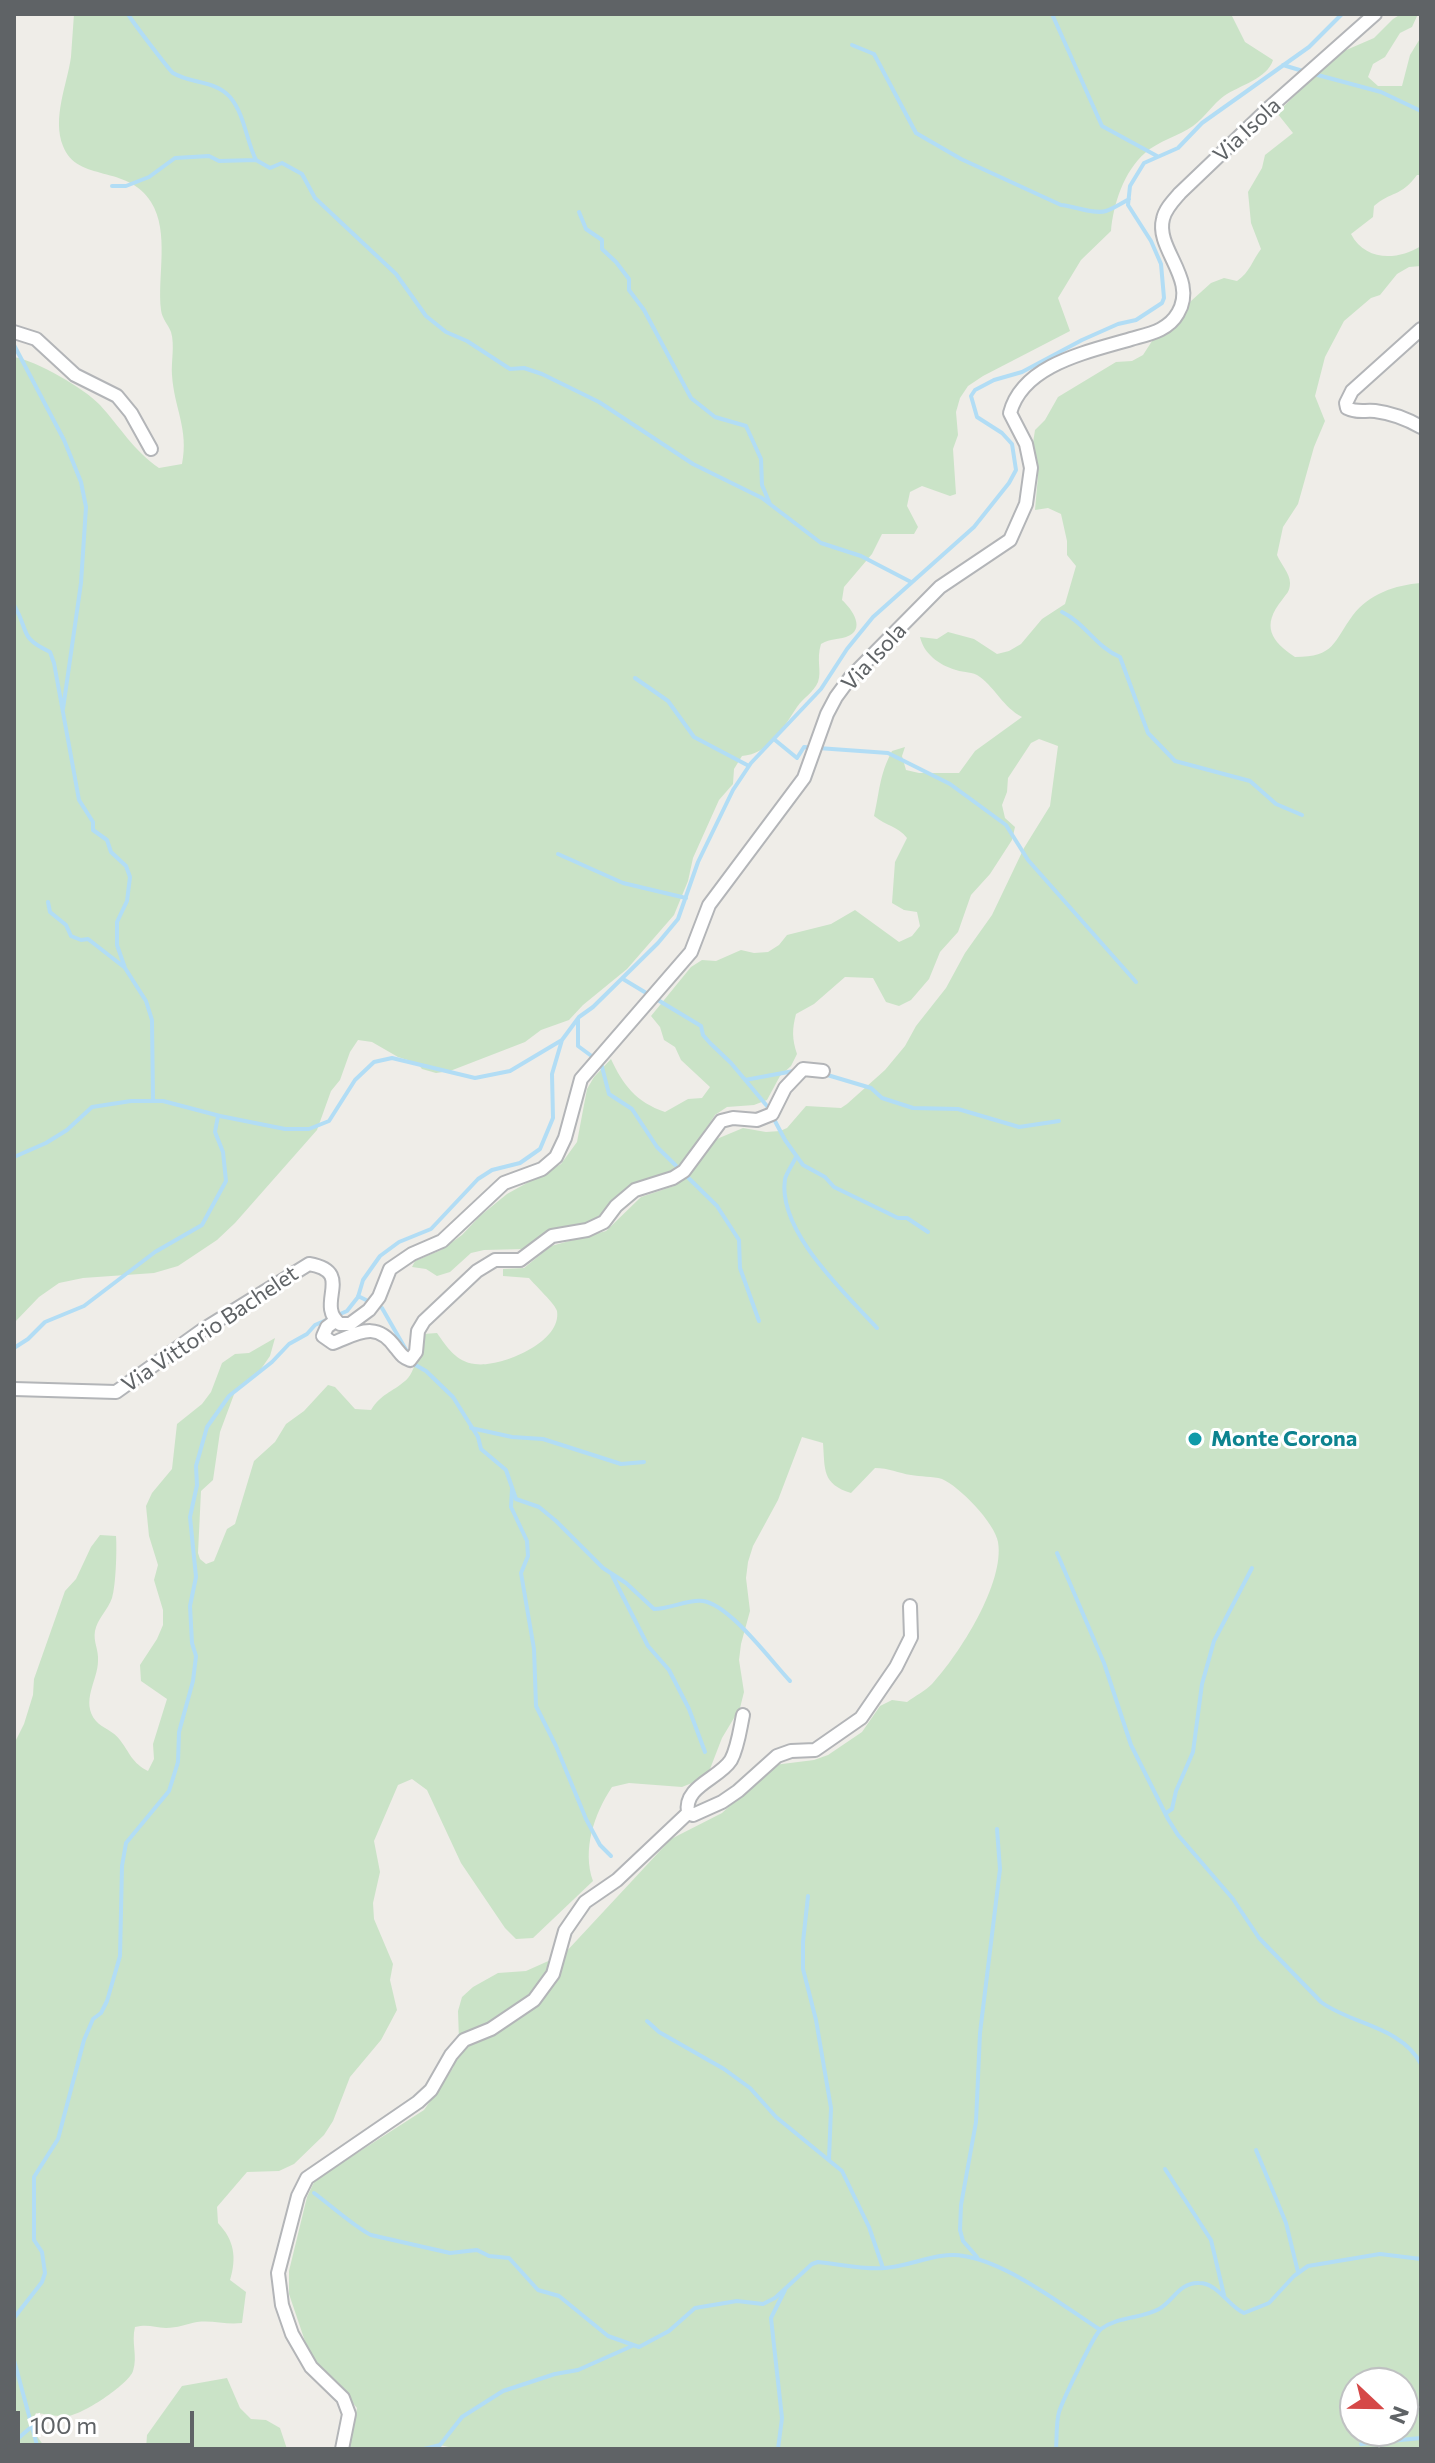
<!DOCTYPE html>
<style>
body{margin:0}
#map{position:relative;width:1435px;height:2463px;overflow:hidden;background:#efede8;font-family:Commissioner,sans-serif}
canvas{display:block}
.frame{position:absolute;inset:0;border:16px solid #5f6366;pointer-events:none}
.north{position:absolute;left:1339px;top:2367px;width:80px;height:80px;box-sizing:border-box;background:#fff;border:2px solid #bfc1c2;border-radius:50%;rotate:112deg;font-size:22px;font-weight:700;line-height:32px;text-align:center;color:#5f6366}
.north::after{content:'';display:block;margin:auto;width:28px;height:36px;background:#d54847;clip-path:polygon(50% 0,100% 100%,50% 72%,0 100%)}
.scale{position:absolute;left:16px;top:2411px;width:178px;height:36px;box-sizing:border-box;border:4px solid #5f6366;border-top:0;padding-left:10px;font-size:24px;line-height:28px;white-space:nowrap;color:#5f6366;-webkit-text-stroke:6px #fff;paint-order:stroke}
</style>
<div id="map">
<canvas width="1435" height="2463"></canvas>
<div class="frame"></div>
<div class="north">N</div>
<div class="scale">100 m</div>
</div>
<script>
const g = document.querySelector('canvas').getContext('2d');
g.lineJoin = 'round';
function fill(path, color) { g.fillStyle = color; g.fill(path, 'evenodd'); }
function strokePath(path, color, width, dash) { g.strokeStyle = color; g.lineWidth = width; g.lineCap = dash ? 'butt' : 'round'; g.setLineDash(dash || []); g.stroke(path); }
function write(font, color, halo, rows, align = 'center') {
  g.font = font + ' Commissioner,sans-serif'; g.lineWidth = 6; g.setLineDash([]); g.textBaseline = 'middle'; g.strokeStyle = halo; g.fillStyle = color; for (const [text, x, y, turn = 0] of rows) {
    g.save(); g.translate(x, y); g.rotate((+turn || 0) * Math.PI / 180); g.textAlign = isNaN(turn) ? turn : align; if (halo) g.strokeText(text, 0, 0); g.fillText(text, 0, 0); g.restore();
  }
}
fill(new Path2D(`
 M74 14H1231L1245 42 1273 60C1267 79 1240 85 1224 96 1213 104 1205 117 1193 126 1179 136 1158 141 1145 153 1124 171 1113 205 1111 231L1081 260 1058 298 1070 331 983 376 968 386 960 398 956 412 958 435 953 449 956 494 950 496 922 486 910 492 907 506 918 527 914 534H882L872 554 844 587 842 600C852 609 867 630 846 637 836 640 832 638 821 644 816 660 822 671 818 682 814 692 803 698 797 707 783 728 769 754 742 756L734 769 733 784 719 800 693 858 688 881 674 915 627 969 583 1005 569 1020 541 1030 525 1042 450 1071 436 1073 422 1069 417 1063 398 1057 372 1042 358 1040 350 1052 340 1080 331 1091 317 1130 235 1223 217 1240 178 1266 154 1273 83 1278 59 1283 39 1297 14 1323V357C37 361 84 388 100 405 120 427 134 451 159 468L182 464C189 429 174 408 172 375 171 362 175 345 171 332 168 324 162 319 161 310 157 277 170 232 151 202 128 164 77 183 63 146 52 118 67 85 71 57 72 42 73 28 74 14Z
 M1401 14H1418L1412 27 1400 33 1385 57 1373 64 1368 77 1378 86H1402L1410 55 1421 37V175H1417C1401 197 1391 191 1374 206L1373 217 1351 234C1365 261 1397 261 1421 246V266L1409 267 1397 274 1380 295 1371 298 1344 321 1325 357 1315 396 1325 421 1314 447 1298 504 1283 527 1277 555C1281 564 1290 574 1290 583 1290 592 1286 594 1282 600 1261 626 1271 641 1295 657 1335 657 1333 642 1353 615 1369 594 1395 585 1421 583V2449H459L439 2445 430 2449H349L357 2408 309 2353 289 2294V2271L307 2197 315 2180 424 2110 453 2068 459 2040 458 2011 462 1997 473 1987 498 1973 526 1971 564 1954 671 1839 722 1813 774 1765 814 1760 828 1755 862 1732 880 1706 892 1700 907 1702C915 1696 925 1691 932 1684 959 1655 1005 1583 998 1542 995 1523 959 1486 942 1479 933 1476 920 1477 911 1475 898 1473 889 1468 875 1468L851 1493C822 1484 825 1470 823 1443L802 1437 778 1500 753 1546 748 1562 746 1578 750 1611 741 1644 739 1660 744 1692 740 1708 722 1738 710 1769 697 1781 682 1787 629 1783 612 1787C594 1814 582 1850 593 1881L533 1938 516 1939 505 1928 461 1863 427 1790 412 1779 398 1785 374 1841 380 1872 373 1903 374 1919 393 1964 390 1980 397 2010 381 2040 350 2077 333 2121 324 2135 294 2164 279 2171 247 2172 217 2207 218 2223C234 2240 237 2257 230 2280L246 2292 242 2323C226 2325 213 2320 197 2322 187 2324 177 2328 166 2328 154 2327 147 2324 135 2327 131 2343 138 2356 133 2371 129 2384 81 2416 67 2416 57 2417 46 2414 36 2413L30 2426 46 2449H14V1744L24 1724 33 1695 34 1679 65 1591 76 1579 91 1547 100 1535 116 1536C117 1549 116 1585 112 1598 108 1610 97 1619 95 1631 93 1642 99 1650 98 1661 98 1680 80 1702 96 1721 102 1728 114 1731 120 1740 130 1753 132 1763 148 1771L154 1759 153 1744 167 1699 141 1681 140 1665 157 1639 163 1625V1610L154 1580 158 1565 149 1536 146 1506 152 1493 172 1469 177 1424 202 1404 211 1392 222 1363 235 1354 249 1353 275 1338 270 1356 261 1369 236 1389 220 1432 213 1480 201 1491 198 1553 200 1559 206 1564 214 1561 227 1529 235 1524 254 1461 275 1442 286 1424 304 1411 328 1385 335 1387 355 1409 371 1410C382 1393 391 1393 405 1381 415 1374 420 1347 423 1334L437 1333C447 1347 456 1362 475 1364 499 1368 562 1343 557 1311 556 1305 535 1285 529 1278L503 1276V1269L524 1268 551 1246 606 1231 641 1197 674 1186 690 1171 712 1141 743 1128 766 1132 780 1131 787 1128 806 1106 841 1108 847 1104 885 1070 905 1046 916 1026 946 988 965 953 992 915 1024 848 1050 806 1058 746 1039 739 1031 743 1008 778 1007 792 1002 805 1005 818 1015 827 1012 840 990 874 971 895 958 932 940 952 929 979 911 1000 899 1006 886 1002 873 978 845 977 814 1004 796 1014C792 1029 792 1039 797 1054L791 1066 780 1076 767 1100 754 1105 727 1107 715 1115 682 1165 672 1174 634 1183 599 1216 587 1223 547 1232 524 1249 484 1250 471 1253 450 1272 437 1276 426 1269 412 1267 415 1261 441 1250 462 1235 480 1216 507 1194 561 1164 577 1142 587 1089 594 1077 611 1059C623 1085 636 1102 665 1112L688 1099 702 1098 710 1087 681 1060 675 1047 664 1040 660 1027 651 1016 691 967 702 960 716 961 741 950 754 953 768 952 779 945 787 935 831 924 855 910 899 942 912 936 920 926 917 912 904 910 892 903 895 862 907 838C898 826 886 826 874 816 880 790 879 776 892 751L905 747 902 756 906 770 919 773H959L975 751 1022 717C1003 707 996 689 980 677 972 671 965 673 956 670 939 665 924 654 920 637L937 639 948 632 974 639 997 654 1009 651 1021 644 1042 619 1065 604 1076 566 1067 555V541L1061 514 1048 508 1035 510 1038 476 1033 443 1035 430 1045 420 1058 397 1116 362 1132 361 1143 355 1154 338 1176 324 1191 301 1211 283 1224 278 1237 281C1250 272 1252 261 1261 249L1251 223 1248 192 1262 168 1265 155 1293 133 1277 113 1337 54 1374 38 1393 19ZM1355 2383H1403V2431H1355Z
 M227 2378 240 2408 251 2419 266 2420 280 2428 287 2449H146L147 2435 182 2386Z`), '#cae3c7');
strokePath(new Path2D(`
 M128 14C131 20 170 71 173 73 191 84 215 80 230 97 245 115 246 140 256 160L270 168 282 163 302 174 315 198 396 274 426 316 446 332 467 341 510 369 524 368 542 374 599 402 693 464 762 498 821 543 861 556 911 582
 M1052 14 1102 126 1157 156
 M852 45 874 54 916 133 961 159 1061 205C1074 206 1095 215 1106 211 1114 208 1122 203 1129 199
 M1283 65 1306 72
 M1314 74 1381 92 1421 111
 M112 186H126L149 177 175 158 209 156 219 161 256 160
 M579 212 586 229 602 240V249L616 262 629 279V290L644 310 691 398 715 417 746 426 761 459 762 485 770 504
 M14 345 64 440 81 482 86 507 81 583 63 709
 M14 605C30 632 18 637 50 652L54 663 79 800 93 822V830L107 840 111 852 126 866 130 877 127 901 117 922V945L125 968 146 1001 152 1020 153 1101
 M1062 612C1085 623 1096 647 1120 657L1148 733 1175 761 1250 781 1276 804 1302 815
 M635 678 668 701 694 737 749 766
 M775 740 797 758 804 747 888 753 950 784 1006 825 1028 860 1136 982
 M558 854 623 883 686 898
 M48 902 50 912 66 925 71 936 81 940 88 939 124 967
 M623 979 701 1026 703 1035 710 1043 731 1063 767 1106 785 1140 803 1165 825 1177 834 1187 898 1218H907L928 1232
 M578 1019V1046L601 1063 609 1094 632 1109 657 1147 717 1206 739 1240 740 1268 759 1321
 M824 1074 871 1088 882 1098 913 1108 958 1109 1019 1127 1059 1121
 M745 1080 799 1070
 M14 1157 46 1143 67 1130 92 1107 131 1101H163L220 1116 285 1129H309L329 1121 355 1080 374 1062 392 1058 475 1078 510 1071 562 1040 579 1017 593 1007 658 943 678 919 698 862 733 790 751 763 821 689 847 649 873 617 974 527 1009 483 1016 470 1012 444 1002 433 977 417 971 396 975 390 994 380 1022 372 1082 340 1118 324 1136 320 1162 303 1164 298 1161 264 1151 241 1128 205 1130 186 1144 163 1178 148 1202 123 1309 47 1342 14
 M796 1157C793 1164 787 1172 785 1179 777 1231 845 1293 877 1328
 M358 1296 382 1308 409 1355
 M14 1348 28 1339 45 1322 84 1306 155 1252 202 1225 226 1181 223 1152 215 1132 218 1116
 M412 1363 426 1371 453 1397 478 1437 481 1449 506 1470 516 1499 539 1507 556 1521 603 1568 626 1583 654 1609C670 1609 688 1599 703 1601 730 1605 771 1661 790 1681
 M471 1428 512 1437 543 1439 621 1464 644 1462
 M512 1489 511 1507 527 1541 528 1556 521 1573 534 1649 536 1706 556 1746 586 1819 600 1845 611 1856
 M1057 1553 1104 1663 1131 1745 1168 1819 1178 1835 1233 1899 1259 1938 1321 2002C1352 2025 1401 2026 1421 2064
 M612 1575 648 1646 669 1670 689 1709 705 1752
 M1166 1813 1172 1809 1176 1791 1193 1752 1202 1684 1214 1641 1252 1568
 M808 1896 803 1942V1969L816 2020 831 2108 829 2159
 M647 2021 659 2032 724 2069 750 2088 776 2117 842 2171 869 2227 883 2268
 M1256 2150 1286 2223 1298 2272
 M1165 2169 1211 2240 1224 2295
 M314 2193C329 2204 356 2228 371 2235L450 2253 477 2250 489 2256 509 2258 538 2290 559 2296 608 2336 639 2347 669 2331 695 2308 737 2301 763 2304 775 2298 812 2264 818 2262C839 2264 864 2270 885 2268 912 2266 938 2251 964 2256 1008 2263 1062 2305 1099 2329
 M977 2257 963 2241 960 2230 961 2205 976 2122 980 2033 1000 1869 997 1829
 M14 2318 42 2282 45 2273 42 2252 34 2240V2177L58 2139 84 2040 93 2019 101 2013 107 2001 120 1956 122 1866 126 1843 169 1791 178 1762 179 1732 193 1681 196 1656 192 1643 190 1606 196 1577 190 1517 197 1485 196 1466 207 1427 229 1396 272 1362 289 1344 307 1334 315 1325 347 1311 358 1297 363 1280 380 1256 399 1242 431 1229 478 1179 492 1170 520 1163 540 1149 553 1118 552 1074 562 1040
 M14 2360 38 2449
 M14 2442 30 2428
 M1361 2444 1421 2438
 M424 2449 440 2445 462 2417 503 2391 555 2374 578 2370 632 2346
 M778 2449 782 2418 771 2318 785 2290
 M1056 2449C1057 2437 1056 2423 1059 2412 1063 2400 1094 2334 1101 2329 1118 2316 1141 2319 1159 2309 1173 2301 1180 2282 1199 2283 1218 2283 1228 2306 1244 2313L1269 2303 1294 2276 1308 2266 1380 2254 1421 2259`), '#b2ddf5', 4);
const minor = new Path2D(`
 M1421 329 1352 391 1346 403 1347 408C1356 413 1365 410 1375 411 1391 413 1407 419 1421 427
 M14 332 36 339 75 375 117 396 131 413 151 449
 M335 1321 327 1327 323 1336 333 1343C359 1333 376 1320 396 1348 401 1354 402 1357 410 1360L416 1352 418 1331 424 1321 477 1271 495 1260H520L552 1236 587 1230 604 1222 616 1206 635 1190 673 1178 684 1171 721 1121 733 1118 757 1120 772 1114 785 1088 803 1069 823 1071
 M14 1389 116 1392 204 1329 309 1264C356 1272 314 1304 340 1324H350L369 1310 379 1297 390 1269 412 1254 442 1241 504 1183 542 1169 556 1157 565 1138 581 1079 691 952 709 905 804 778 827 714 836 697 850 678 940 587 1010 540 1026 504 1031 468 1026 444 1010 413C1023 364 1088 352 1131 339 1148 334 1168 331 1178 313 1198 279 1155 249 1163 219 1165 209 1173 201 1180 193L1269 108 1375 14
 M688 1813C683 1786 719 1779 731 1760 738 1747 740 1729 743 1715
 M342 2449 349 2414 343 2398 311 2367 292 2334 282 2305 278 2273 298 2196 307 2178 418 2102 431 2090 451 2055 464 2040 491 2029 534 2000 553 1974 565 1931 585 1902 617 1880 688 1813 693 1815 722 1802 738 1791 777 1756 791 1751 815 1750 861 1718 896 1667 911 1637 910 1606`);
strokePath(minor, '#b3b5b8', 16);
strokePath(minor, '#fff', 12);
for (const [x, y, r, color] of [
 [1195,1439,8,"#0f9aa8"]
]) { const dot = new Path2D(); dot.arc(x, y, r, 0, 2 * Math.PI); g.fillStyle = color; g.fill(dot); strokePath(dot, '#fff', 3); }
write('22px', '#5f6366', '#fff', [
 ["Via Isola",1247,130,-43],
 ["Via Isola",874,657,-47],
 ["Via Vittorio Bachelet",210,1329,-34]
]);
write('bold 22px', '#0d838f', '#fff', [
 ["Monte Corona",1211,1439]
], 'left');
</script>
